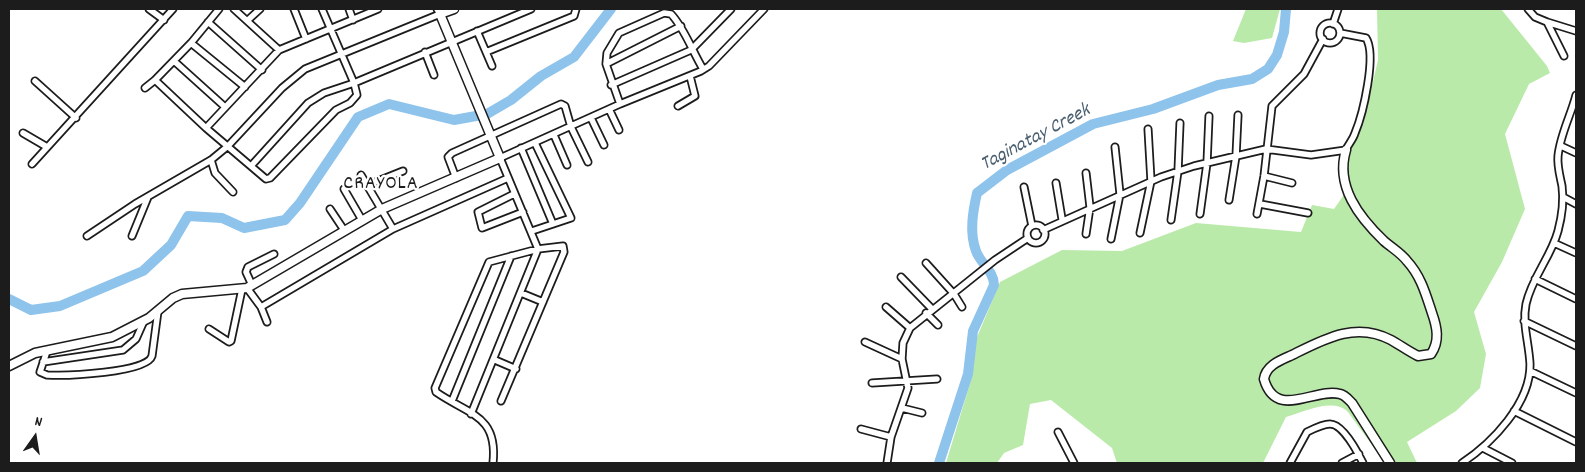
<!DOCTYPE html>
<style>
body{margin:0}
#map{position:relative;width:1585px;height:472px;overflow:hidden;background:#fff;font-family:Dekko,sans-serif}
canvas{display:block}
.frame{position:absolute;inset:0;border:10px solid #1c1c1c;pointer-events:none}
.north{position:absolute;left:10px;top:412px;width:50px;height:50px;-webkit-text-stroke:4px #fff;paint-order:stroke;rotate:13deg;font-size:14px;font-weight:700;line-height:20px;text-align:center;color:#1c1c1c}
.north::after{content:'';display:block;margin:auto;width:18px;height:22px;background:#1c1c1c;clip-path:polygon(50% 0,100% 100%,50% 72%,0 100%)}
</style>
<div id="map">
<canvas width="1585" height="472"></canvas>
<div class="frame"></div>
<div class="north">N</div>
</div>
<script>
const g = document.querySelector('canvas').getContext('2d');
g.lineJoin = 'round';
function fill(path, color) { g.fillStyle = color; g.fill(path, 'evenodd'); }
function strokePath(path, color, width, dash) { g.strokeStyle = color; g.lineWidth = width; g.lineCap = dash ? 'butt' : 'round'; g.setLineDash(dash || []); g.stroke(path); }
function write(font, color, halo, rows, align = 'center') {
  g.font = font + ' Dekko,sans-serif'; g.lineWidth = 4.5; g.setLineDash([]); g.textBaseline = 'middle'; g.strokeStyle = halo; g.fillStyle = color; for (const [text, x, y, turn = 0] of rows) {
    g.save(); g.translate(x, y); g.rotate((+turn || 0) * Math.PI / 180); g.textAlign = isNaN(turn) ? turn : align; if (halo) g.strokeText(text, 0, 0); g.fillText(text, 0, 0); g.restore();
  }
}
fill(new Path2D(`
 M1246 9H1280L1272 38 1244 43 1233 41Z
 M1377 9H1501L1547 66 1550 73 1529 84 1505 134 1525 209 1502 262 1474 312 1486 354 1480 388 1456 411 1407 442 1417 463H1385L1348 412C1333 397 1304 412 1286 417L1263 463H1117L1112 448 1051 400 1030 404 1023 445 1004 453 997 463H946L971 380 975 342 1000 282 1062 250 1122 251 1196 223 1301 232 1312 205 1334 209 1350 186 1344 172 1345 160 1363 125 1378 60Z`), '#baeaa9');
strokePath(new Path2D(`
 M9 299 31 310 60 306 143 271 171 245 188 216 222 218 244 228 285 220 300 203 358 117 389 104 454 120 487 114 511 100 541 76 574 57 611 9
 M939 463 968 374 973 331 994 285C994 271 980 263 976 251 969 232 973 211 977 193L1007 170 1093 124 1153 109 1218 85 1252 79 1268 69 1277 55 1284 32 1286 9`), '#8ec3ec', 10);
const street = new Path2D(`
 M149 9 164 20
 M219 9 191 43 155 80 206 128 266 179 270 178 336 110 350 103 357 95 354 83 322 9
 M234 9 279 50
 M294 9 306 39
 M349 9 353 20
 M1528 9 1535 17 1547 22 1564 56
 M248 20 260 9
 M208 22 262 70
 M1547 22 1576 31
 M1320 33a10 10 0 1 1 20 0a10 10 0 1 1-20 0Z
 M1333 24 1338 9
 M477 31 492 66
 M191 43 245 87
 M425 52 434 75
 M486 52 574 16 576 9
 M174 61 225 107
 M606 64 681 26
 M35 81 76 118
 M611 85 691 50 731 9
 M145 88 155 80
 M620 104 606 64 607 53 619 33 664 13 671 14C685 29 692 51 703 69
 M678 106 695 96 690 76
 M609 109 619 130
 M591 118 604 145
 M206 128 279 50 378 9
 M23 133 47 147
 M554 135 567 165
 M1561 146 1576 153
 M521 148 553 224
 M211 160 215 173 233 192
 M32 164 173 9
 M251 166 308 103 324 93 354 83 531 9
 M1086 173 1090 207 1086 234
 M361 175 393 229
 M1264 176 1292 183
 M456 178 448 157 452 153 561 104 565 106 571 127 588 162
 M1056 183 1062 219
 M368 185 403 171
 M1024 187 1032 226
 M344 189 362 220
 M514 194 478 212 482 228 523 212
 M1563 197 1576 204
 M1229 200 1236 156 1238 115
 M1260 204 1308 213
 M330 209 344 230
 M1200 214 1207 163 1209 116
 M1257 214 1264 176 1272 106 1304 74 1323 39
 M1171 220 1178 171 1180 123
 M1027 234a9 9 0 1 1 18 0a9 9 0 1 1-18 0Z
 M1043 230 1161 177 1194 166 1266 149 1311 155 1346 150C1348 144 1353 140 1355 133 1363 114 1377 55 1366 38L1340 33
 M532 231 571 218 535 143
 M1140 233 1151 181 1148 129
 M87 236 135 204 211 160 228 146 282 88 305 69 440 14 437 9
 M132 236 148 197
 M1111 239 1120 194 1115 147
 M1554 243 1576 253
 M926 263 954 294 962 307
 M901 277 932 309
 M1535 279 1576 299
 M252 285 246 272 248 267 274 254
 M247 288 261 307 267 322
 M521 293 543 302
 M261 307 393 229 508 178
 M886 307 910 328
 M926 313 938 325
 M1524 321 1576 346
 M209 329 229 342 231 341 242 289
 M865 342 902 359
 M47 351 40 372 47 375C65 376 147 373 152 356L158 311
 M495 360 516 369
 M43 362 123 350 136 339 144 321
 M1530 371 1576 393
 M872 383 937 379
 M452 401 511 256
 M902 408 922 413
 M1514 411 1576 442
 M471 414 538 249 500 158 620 104 701 71 709 66 764 9
 M861 429 891 437
 M1058 432 1074 463
 M1483 448 1512 463
 M493 463C498 415 469 415 436 392L435 388 489 262 538 249 563 246 564 252 501 401
 M887 463 891 437 908 388 902 359 903 343 910 328 995 260 1028 238
 M1290 463 1307 432C1313 429 1323 424 1330 424 1343 424 1358 453 1363 463
 M1342 463 1359 454
 M1462 463C1492 443 1531 403 1530 364 1529 343 1522 324 1526 304 1532 277 1551 257 1558 231 1562 216 1564 201 1562 186 1560 176 1557 166 1558 156 1560 135 1571 115 1576 95`);
const secondary = new Path2D(`
 M1346 150C1335 186 1359 217 1384 241 1392 248 1401 253 1407 261 1421 276 1426 295 1432 313 1437 327 1440 341 1431 354L1418 356C1408 351 1400 345 1391 340 1356 321 1324 339 1292 355 1281 360 1266 365 1264 379 1276 421 1315 387 1340 394 1345 395 1349 400 1352 403L1390 463
 M9 366 35 353 112 337 149 318 173 298 182 294 247 288 382 209 500 158 440 14 454 9`);
strokePath(street, '#1c1c1c', 9);
strokePath(secondary, '#1c1c1c', 11);
strokePath(street, '#fff', 5.5);
strokePath(secondary, '#fff', 8);
write('italic 20px', '#4a5f6f', '#fff', [
 ["Taginatay Creek",1036,139,-28]
]);
g.letterSpacing = '1px';
write('20px', '#1c1c1c', '#fff', [
 ["CRAYOLA",381,185]
]);
g.letterSpacing = '0px';
</script>
